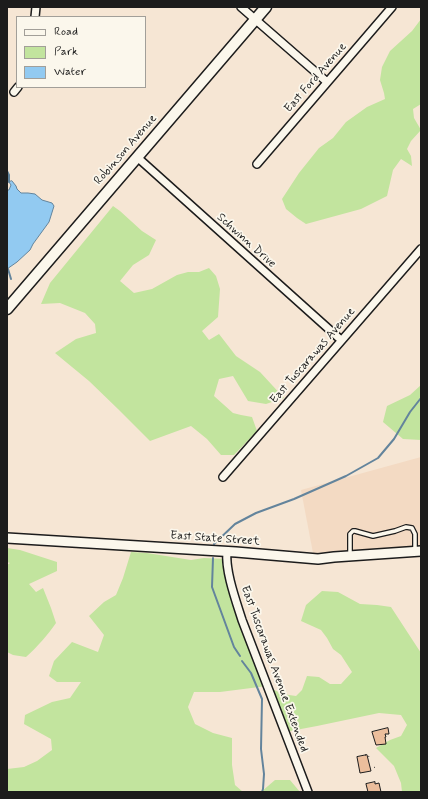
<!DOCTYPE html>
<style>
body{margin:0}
#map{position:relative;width:428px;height:799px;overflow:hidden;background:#f6e6d4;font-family:Mynerve,sans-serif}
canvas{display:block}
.frame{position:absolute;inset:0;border:8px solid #1c1c1c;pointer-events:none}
.legend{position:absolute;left:16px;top:16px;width:130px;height:72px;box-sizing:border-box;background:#fbf7ec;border:1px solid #a29f99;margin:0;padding:5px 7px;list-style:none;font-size:12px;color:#1c1c1c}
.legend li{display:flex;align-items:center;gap:8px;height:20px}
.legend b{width:20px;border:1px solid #a29f99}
</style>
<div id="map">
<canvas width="428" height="799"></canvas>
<div class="frame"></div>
<ul class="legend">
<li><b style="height:5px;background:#fbf7ec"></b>Road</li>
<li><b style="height:11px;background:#c2e49e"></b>Park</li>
<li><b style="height:11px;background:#92caf1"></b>Water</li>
</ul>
</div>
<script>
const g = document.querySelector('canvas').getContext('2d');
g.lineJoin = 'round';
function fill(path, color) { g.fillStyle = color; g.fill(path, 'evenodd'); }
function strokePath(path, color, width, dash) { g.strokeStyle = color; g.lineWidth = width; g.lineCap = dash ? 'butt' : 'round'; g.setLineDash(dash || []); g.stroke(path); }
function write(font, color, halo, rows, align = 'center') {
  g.font = font + ' Mynerve,sans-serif'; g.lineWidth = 3.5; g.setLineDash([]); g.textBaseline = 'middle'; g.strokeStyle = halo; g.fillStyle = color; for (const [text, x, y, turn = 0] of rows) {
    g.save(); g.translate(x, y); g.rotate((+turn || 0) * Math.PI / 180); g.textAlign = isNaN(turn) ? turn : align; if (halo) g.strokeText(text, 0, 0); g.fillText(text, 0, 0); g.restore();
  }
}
fill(new Path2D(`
 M421 457V548L313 553 301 490Z`), '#f3dac3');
fill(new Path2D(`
 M421 19V104L413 109 414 118 421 130 411 141 407 149 411 156 412 166 401 159 393 170 387 196 361 209 306 224 297 218 286 209 282 199 299 173 319 148 333 138 346 122 367 107 385 99 384 93 380 80 382 67 390 51 412 31Z
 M113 206 120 211 142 231 156 240 149 255 133 265 120 281 134 293 152 289 177 275 188 272H199L209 268 216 276 220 289 218 317 202 331 209 340 219 334 236 356 260 372 284 398 266 404 248 401 233 376 219 379 214 396 233 413 241 415 252 417 257 431 234 455H221L207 439 191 426 150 441 118 409 89 381 55 353 76 339 96 333 95 324 85 313 60 303 41 304 50 283Z
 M421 385V440L403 439 383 422 387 406 410 395Z
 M7 548 20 550 57 562V571L29 584 36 592 43 588 51 608 56 623C47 636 38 646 26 657L13 655 7 652V565L10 563 7 562Z
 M131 552 147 553 191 560 204 558 226 559V563L267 686 282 694 296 696 302 690 307 676 319 677 330 684H341L352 672 341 655 333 649 327 638 321 630 301 621 306 605 322 591 338 592 360 604 377 605 391 607 421 653V792H402L401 783 394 766 376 748 390 740 401 736 407 725 401 715 379 713 317 726 285 732 267 686 220 692H194L188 707 195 724 213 733 232 738V765L235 785 243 792H7V769L24 767 37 761 52 750 51 739 24 724 25 715 52 702 70 698 81 682H57L49 676 54 661 72 642 98 652 104 635 89 616 104 602 116 595 123 578Z
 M275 780H290L300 792H261Z`), '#c2e49e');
const water = new Path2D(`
 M12 181 16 186 17 189 21 193H28L35 194 42 200 52 203 54 206 49 222 33 244 30 250 17 262 7 269V190H9L11 185 9 182Z`);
fill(water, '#92caf1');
strokePath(water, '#63849c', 1);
strokePath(new Path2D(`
 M7 171 9 175V182
 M8 269 11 279
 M214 544 235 524 256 513 294 499 346 476 378 458 394 439 410 412 421 398
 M213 558 212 587 234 647 240 656
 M242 661 251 673 262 699 261 749 264 774 263 789 262 792`), '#63849c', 2);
const building = new Path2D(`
 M388 728 389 734H385L386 737H385L386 744 376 745 372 732Z
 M367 755 371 771 360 773 357 757Z
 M375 782V784L379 783 381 792H368L366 784Z`);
fill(building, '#ecbe9c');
strokePath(building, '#1c1c1c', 1);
const service = new Path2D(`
 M350 555V534L353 531H355L373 536 395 531 406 527 412 528 415 534V551`);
const minor = new Path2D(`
 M241 7 327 82
 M35 17 36 7
 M14 92 18 87
 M137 157 341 340
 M257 164 392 7
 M223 477 421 249
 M227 552C225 571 236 601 242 620L308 792`);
const tertiary = new Path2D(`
 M7 538 236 552 318 559 334 557 421 551`);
const secondary = new Path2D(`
 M7 309 266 7`);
strokePath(service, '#1c1c1c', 6);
strokePath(minor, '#1c1c1c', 10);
strokePath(tertiary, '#1c1c1c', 12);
strokePath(secondary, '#1c1c1c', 13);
strokePath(new Path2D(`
 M365 755H368L370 759
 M374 767 377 769`), '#1c1c1c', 1, [1, 3]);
strokePath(service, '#fbf7ec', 3.5);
strokePath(minor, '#fbf7ec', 7);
strokePath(tertiary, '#fbf7ec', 9);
strokePath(secondary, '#fbf7ec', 10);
write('12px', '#1c1c1c', '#fbf7ec', [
 ["East Ford Avenue",316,78,-49],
 ["Robinson Avenue",126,150,-49],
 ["Schwinn Drive",246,241,42],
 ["East Tuscarawas Avenue",313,356,-49],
 ["East State Street",215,539,4],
 ["East Tuscarawas Avenue Extended",274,669,70]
]);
</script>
